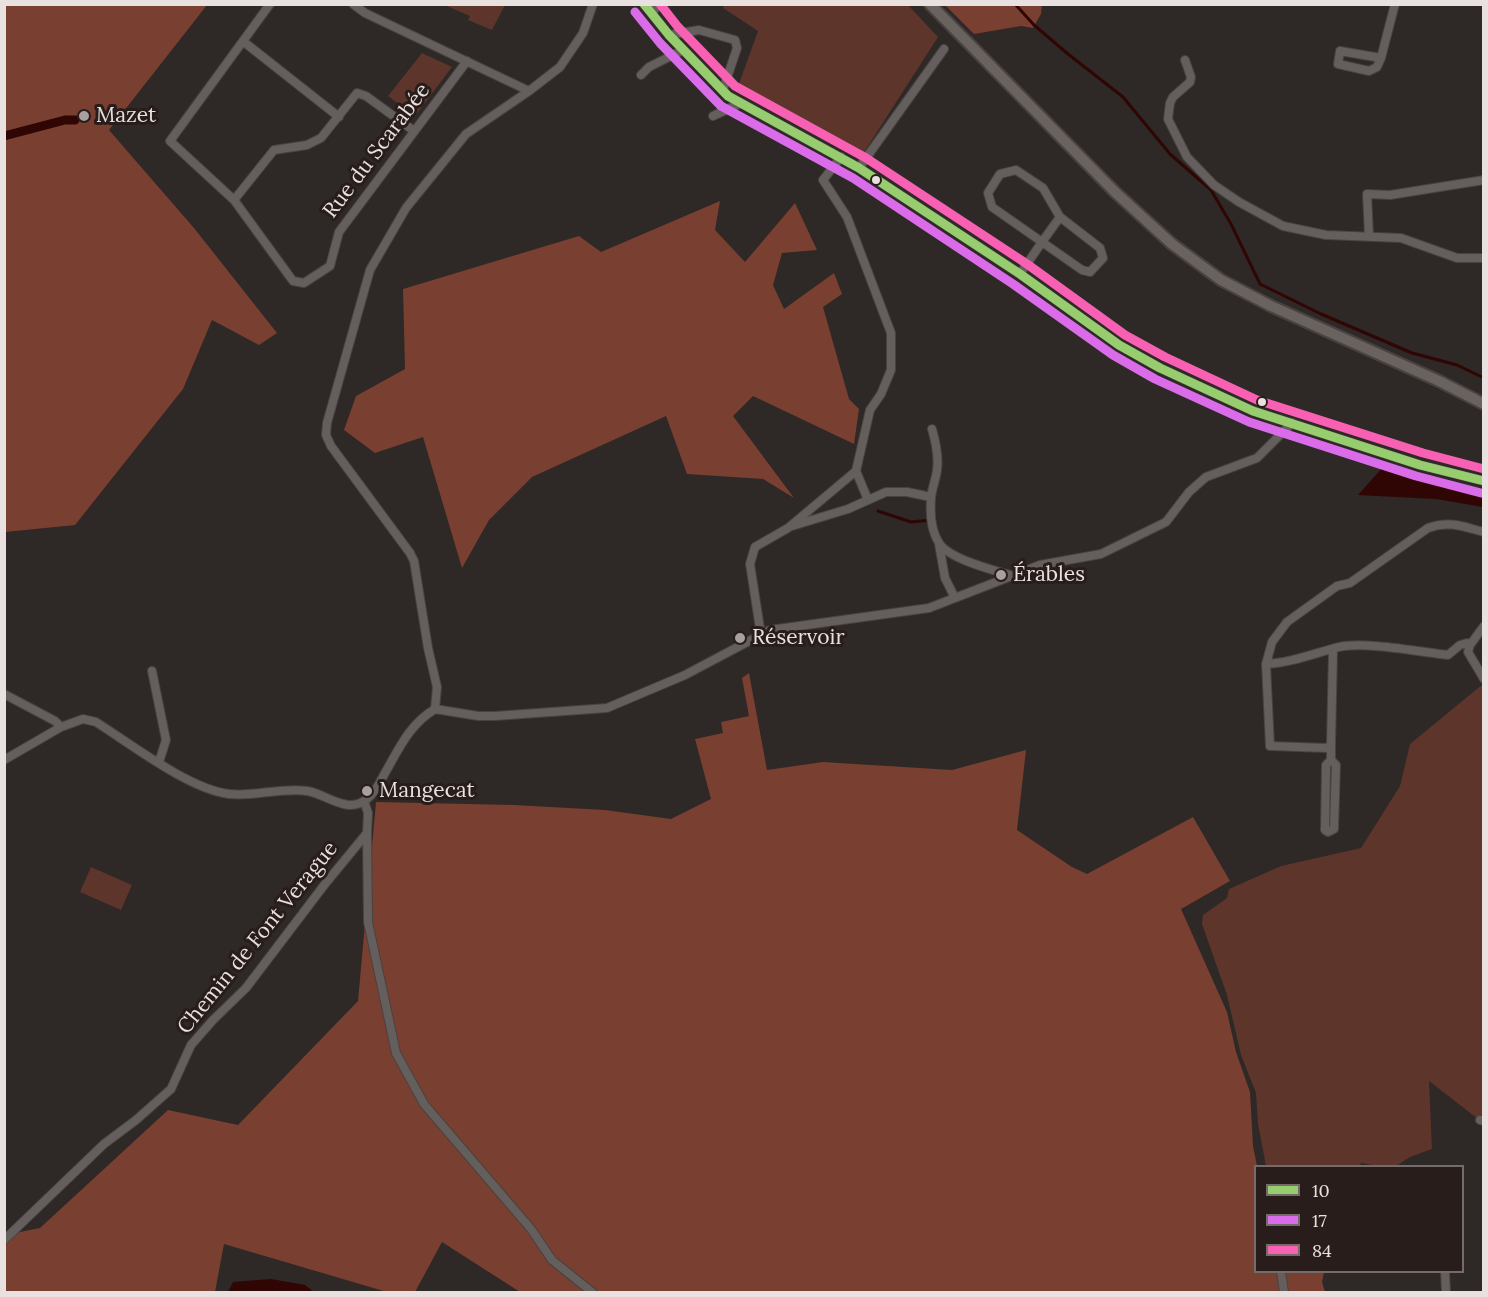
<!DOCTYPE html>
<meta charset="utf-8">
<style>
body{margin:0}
#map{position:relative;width:1488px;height:1297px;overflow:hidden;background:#2e2826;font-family:Lora,serif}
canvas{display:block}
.frame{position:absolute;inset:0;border:6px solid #e9e1df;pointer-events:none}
.legend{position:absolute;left:1254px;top:1165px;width:210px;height:108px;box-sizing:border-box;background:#281d1a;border:2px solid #756b69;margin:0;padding:8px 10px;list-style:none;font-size:18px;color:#e9e1df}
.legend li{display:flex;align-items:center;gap:12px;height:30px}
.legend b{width:30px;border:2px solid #756b69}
</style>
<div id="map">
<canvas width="1488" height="1297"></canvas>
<div class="frame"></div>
<ul class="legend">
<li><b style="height:8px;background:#97cd6e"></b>10</li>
<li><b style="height:8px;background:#db6ce9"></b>17</li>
<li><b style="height:8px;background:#f860b3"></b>84</li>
</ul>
</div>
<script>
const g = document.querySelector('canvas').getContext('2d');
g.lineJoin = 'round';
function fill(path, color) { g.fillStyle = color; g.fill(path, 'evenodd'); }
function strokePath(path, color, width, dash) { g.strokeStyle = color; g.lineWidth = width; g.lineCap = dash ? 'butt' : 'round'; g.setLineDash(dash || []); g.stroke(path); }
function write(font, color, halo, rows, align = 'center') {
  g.font = font + ' Lora,serif'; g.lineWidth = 6; g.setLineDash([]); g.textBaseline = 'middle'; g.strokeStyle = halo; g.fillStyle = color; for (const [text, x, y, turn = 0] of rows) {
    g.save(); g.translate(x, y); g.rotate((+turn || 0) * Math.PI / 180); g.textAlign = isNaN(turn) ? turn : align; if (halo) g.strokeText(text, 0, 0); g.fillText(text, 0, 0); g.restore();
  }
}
fill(new Path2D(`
 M444 5H505L492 30 468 20 470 16Z
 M724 5H908L938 37 861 157 736 92 758 31 723 8Z
 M422 53 452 67 415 116 388 96Z
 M1483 684 1484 1114 1478 1119 1429 1081 1432 1149 1410 1157 1396 1166H1378L1361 1163 1360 1166H1266L1258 1124 1256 1093 1241 1055 1227 995 1202 924 1203 915 1227 898 1229 889 1281 866 1361 848 1400 786 1410 744Z
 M91 867 132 885 121 910 80 892Z`), '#5d352a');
fill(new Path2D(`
 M4 5H207L109 130 194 228 277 333 259 345 212 320 183 389 75 525 5 532Z
 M945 5H1042L1041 14 1033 28 1021 26 974 34Z
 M720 201 715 230 745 262 795 203 817 250 782 253 773 285 784 309 834 273 842 294 823 307 849 399 859 409 854 444 753 396 733 416 794 498 763 479 687 474 666 416 532 477 489 520 462 568 423 437 375 453 344 430 356 396 405 369 403 289 579 236 601 252Z
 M749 673 767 770 823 762 952 770 1026 750 1017 830 1072 867 1087 874 1193 817 1230 881 1181 909 1227 1012 1236 1052 1250 1092 1253 1146 1257 1166H1256V1272H1324L1322 1282 1325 1292H520L442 1242 415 1292H387L224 1244 215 1292H5V1235L40 1228 168 1110 238 1125 358 1001 376 802 514 805 605 810 671 819 711 799 695 739 723 733 721 722 749 716 742 678Z`), '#793f30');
fill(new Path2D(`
 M1384 466 1483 493V507L1436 499 1358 495Z
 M271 1279 305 1285 314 1292H228L233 1282Z`), '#2f0603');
strokePath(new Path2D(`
 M1015 4 1034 25 1068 54 1123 97 1170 154 1211 190 1231 224 1260 284 1321 314 1412 353 1457 365 1484 378
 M878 511 911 522 931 520`), '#2f0603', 3);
strokePath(new Path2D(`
 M4 136 65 120H75`), '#2f0603', 9);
const street = new Path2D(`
 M270 4 170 141 234 200 293 281 304 283 330 266 339 232 467 61
 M353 4 365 13 529 91
 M644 4 669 35 728 96 859 168 1020 274 1119 345 1160 368 1253 411 1420 465 1484 481
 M652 14 658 4
 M669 35 699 30 735 40 737 48 723 90
 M244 42 339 117
 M1381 58 1340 51 1338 64 1369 71 1377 67 1381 58 1395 4
 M1185 60 1191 77 1190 82 1173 97 1170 103 1168 119 1187 157 1214 185 1239 202 1283 226 1326 235 1401 238 1457 258H1484
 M641 75 649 67 683 50
 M713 116 741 103
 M859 168 944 49
 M234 200 274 150 307 145 321 138 357 93 366 96 414 131
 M1369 236 1367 194 1390 195 1484 180
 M1020 274 1042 242 992 207 988 193 1000 174 1016 170 1043 188 1060 217 1042 242 1082 270 1090 272 1103 258 1100 248 1060 217
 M932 429C936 443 939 456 937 470 936 479 932 488 931 498 930 512 931 531 939 543 949 559 993 570 1010 575
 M856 471 868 500
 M792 526 848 509 886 492H907L931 497
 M939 544 945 578 955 598
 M1484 626 1470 645 1468 652 1484 679
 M761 635 750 564 755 547 788 528 856 471 870 410 881 394 891 370V333L847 217 823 180 841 157
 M1333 650 1331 745 1327 748 1270 746 1266 664 1272 642 1287 622 1337 586 1350 583 1428 528C1448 520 1464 527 1484 532
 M1266 664C1291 663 1315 653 1339 647 1363 641 1421 652 1448 655L1460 645 1467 643 1470 645
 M152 671 166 740 159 762
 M4 694 55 721 61 727
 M435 709 437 687 428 648 414 561 410 553 331 446 326 435 327 423 370 270 406 208 466 134 529 91 560 67 583 33 593 4
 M4 760 61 727 83 719 96 722C132 745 189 789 229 794 254 797 282 787 307 791 327 794 347 815 367 799 376 792 380 782 385 773 400 747 409 725 435 709L478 716H495L607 708 685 675 770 630 929 608 1040 565 1101 554 1166 522 1189 492 1206 477 1257 458 1292 423
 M1331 760 1336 765 1334 829 1328 832 1325 830 1326 765 1331 760V745
 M367 833 368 922 396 1053 424 1104 531 1229 552 1260 592 1292
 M1480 1120 1484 1121
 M4 1240 104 1144 136 1120 171 1089 191 1045 213 1020 246 988 325 884 367 833 368 813 364 801
 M1281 1272 1284 1292
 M1445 1272 1446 1292`);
const secondary = new Path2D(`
 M930 4 1115 192 1172 244 1221 280 1271 306 1439 381 1484 404`);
strokePath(street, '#484341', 10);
strokePath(secondary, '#484341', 14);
strokePath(street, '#645f5d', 8);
strokePath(secondary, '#69625f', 10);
strokePath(new Path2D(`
 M644 4 669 35 728 96 859 168 1020 274 1119 345 1160 368 1253 411 1420 465 1484 481`), '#97cd6e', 9);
strokePath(new Path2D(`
 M635 12 660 43 721 106 853 178 1013 284 1113 355 1155 379 1249 422 1416 476 1481 493`), '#db6ce9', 9);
strokePath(new Path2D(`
 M660 4 678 27 735 86 866 158 1027 264 1125 335 1165 357 1257 400 1423 453 1484 469`), '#f860b3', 9);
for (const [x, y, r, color] of [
 [84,116,6,"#a8a09e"],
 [876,180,5,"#e9e1df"],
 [1262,402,5,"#e9e1df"],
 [1001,575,6,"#a8a09e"],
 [740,638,6,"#a8a09e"],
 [367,791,6,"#a8a09e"]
]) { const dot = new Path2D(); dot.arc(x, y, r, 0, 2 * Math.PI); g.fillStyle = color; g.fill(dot); strokePath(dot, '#281d1a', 2); }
write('21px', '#e9e1df', '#281d1a', [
 ["Mazet",96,116],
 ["Érables",1013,575],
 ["Réservoir",752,638],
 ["Mangecat",379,791]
], 'left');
write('21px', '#e9e1df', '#281d1a', [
 ["Rue du Scarabée",377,151,-53],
 ["Chemin de Font Verague",258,938,-51]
]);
</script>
